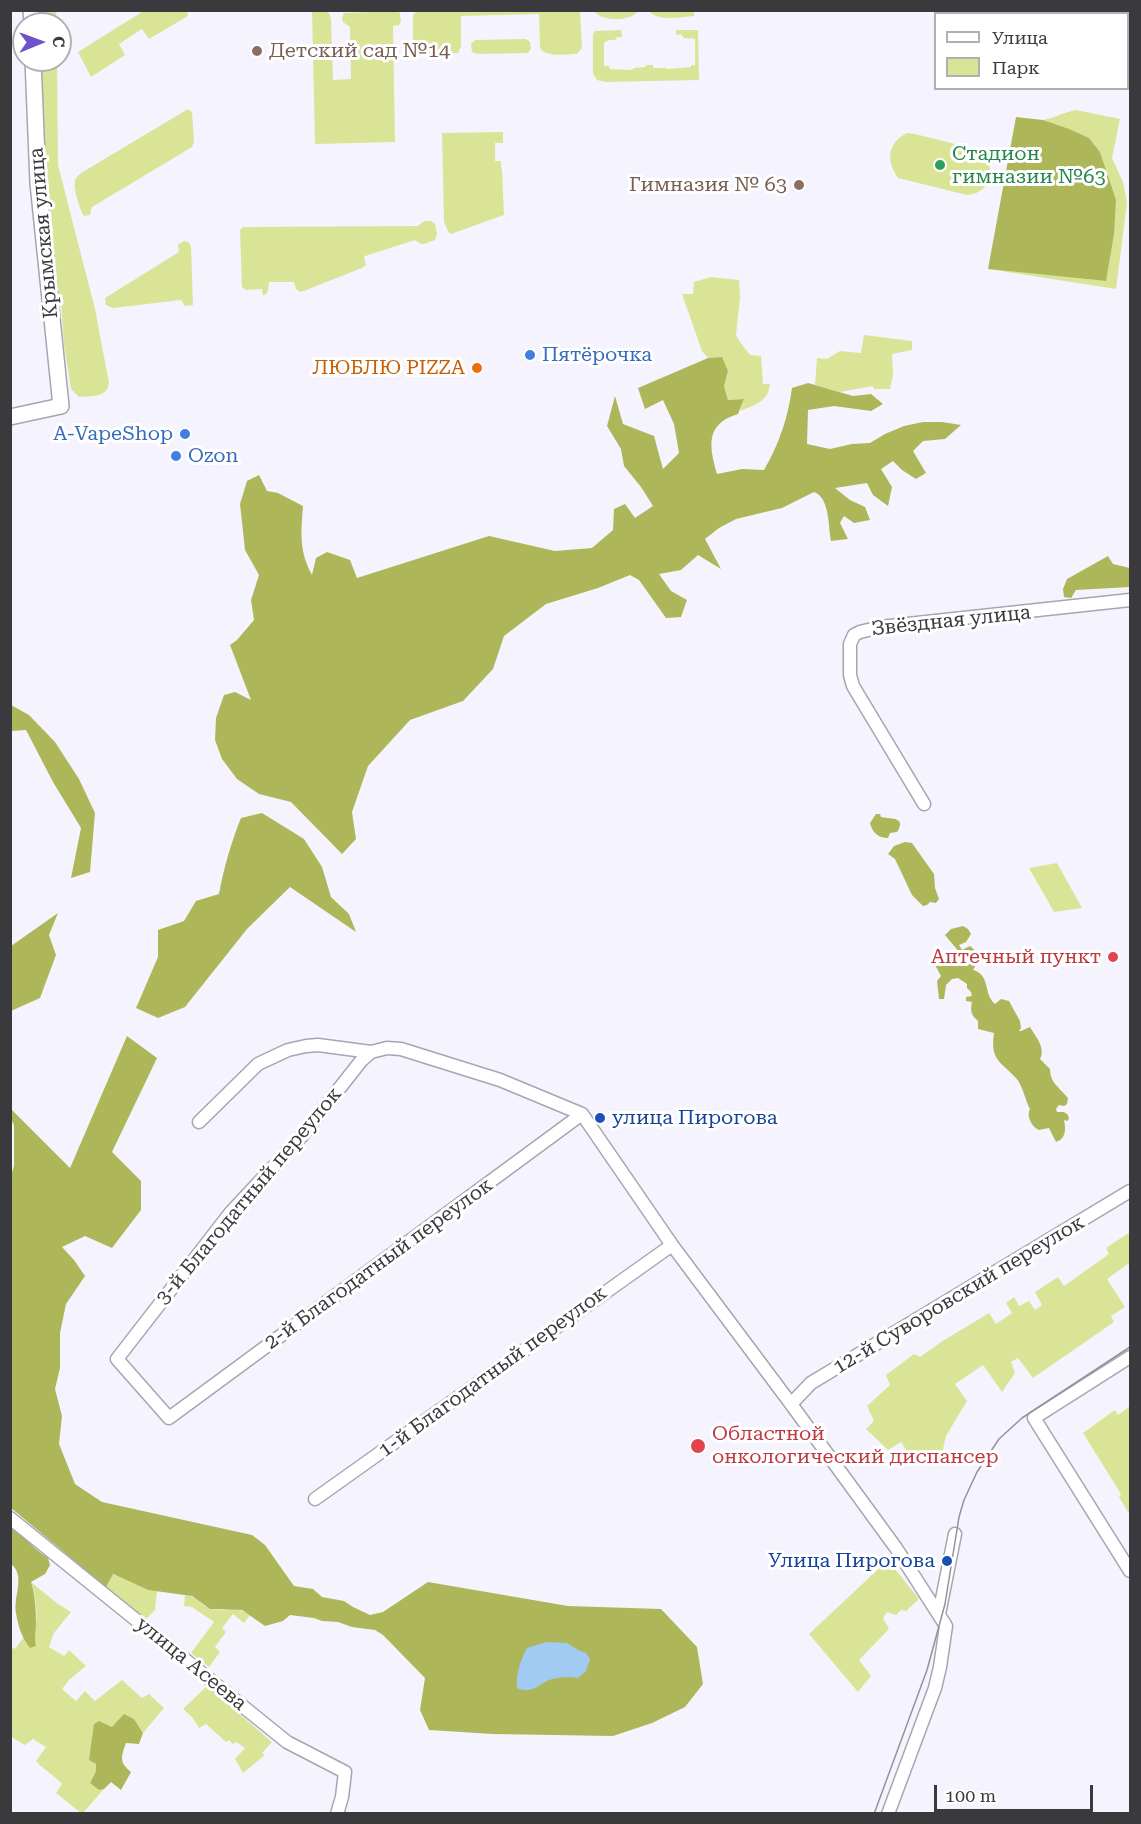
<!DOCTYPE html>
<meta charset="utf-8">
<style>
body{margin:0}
#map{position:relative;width:1141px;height:1824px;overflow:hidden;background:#f5f4fe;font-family:"Roboto Serif",serif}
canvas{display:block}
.frame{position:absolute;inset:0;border:12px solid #3a393e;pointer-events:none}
.legend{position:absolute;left:934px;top:12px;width:195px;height:78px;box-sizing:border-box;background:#fff;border:2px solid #b0b0b2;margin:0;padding:8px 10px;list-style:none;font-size:18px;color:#3a393e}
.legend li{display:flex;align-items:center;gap:12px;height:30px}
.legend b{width:30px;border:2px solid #b0b0b2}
.north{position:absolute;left:12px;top:12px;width:60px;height:60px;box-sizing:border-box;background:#fff;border:2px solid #b0b0b2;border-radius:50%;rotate:89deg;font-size:16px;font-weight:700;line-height:24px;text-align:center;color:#3a393e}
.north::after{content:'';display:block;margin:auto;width:21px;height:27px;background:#6f51cb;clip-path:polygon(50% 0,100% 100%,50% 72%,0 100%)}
.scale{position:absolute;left:934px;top:1785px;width:159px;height:27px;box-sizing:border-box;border:3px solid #3a393e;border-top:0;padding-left:8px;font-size:18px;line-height:21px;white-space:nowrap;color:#3a393e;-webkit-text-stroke:4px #fff;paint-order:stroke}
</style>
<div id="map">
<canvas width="1141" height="1824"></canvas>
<div class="frame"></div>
<ul class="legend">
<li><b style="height:8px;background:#fff"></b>Улица</li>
<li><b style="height:16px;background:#dae497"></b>Парк</li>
</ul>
<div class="north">С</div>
<div class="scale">100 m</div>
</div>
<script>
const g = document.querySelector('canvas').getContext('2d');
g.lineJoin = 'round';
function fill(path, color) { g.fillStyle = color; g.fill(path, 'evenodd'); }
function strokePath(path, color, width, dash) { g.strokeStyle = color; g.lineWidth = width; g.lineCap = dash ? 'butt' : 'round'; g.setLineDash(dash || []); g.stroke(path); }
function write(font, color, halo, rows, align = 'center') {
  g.font = font + ' "Roboto Serif",serif'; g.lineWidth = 6; g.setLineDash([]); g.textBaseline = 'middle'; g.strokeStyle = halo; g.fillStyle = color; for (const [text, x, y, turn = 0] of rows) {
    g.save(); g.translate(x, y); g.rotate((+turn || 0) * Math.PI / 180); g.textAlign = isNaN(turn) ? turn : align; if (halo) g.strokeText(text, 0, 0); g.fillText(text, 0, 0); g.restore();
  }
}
fill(new Path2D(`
 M145 10 187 11 188 16 149 39 142 29 119 44 125 55 91 77 78 52Z
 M323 10 329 13 331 19 333 80 351 79 350 27 343 22 342 18 344 13 396 11 400 13 401 21 399 25 393 26 395 142 315 144 312 11Z
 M418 10 580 11 582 48 577 54C565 54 547 58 540 48L539 14 461 16V46L458 53 420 54H417L413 47V15Z
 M37 11H56L57 24H37Z
 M594 11H638C631 22 602 22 594 11Z
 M649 11H694V16C681 17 658 22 649 11Z
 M621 30 622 37H617L615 40H609L604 43V66H609L610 69 632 70 634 68 646 67V65H653V68H666L668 69 691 67V65H695V39L684 38 681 34 676 35V30H698L699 80 606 82 597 80 593 74V34L595 31Z
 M526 39 530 42 531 49 528 53 477 54 472 52 471 44 475 40Z
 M39 60H57L58 165 95 309 109 383C107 398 91 396 79 397L71 389 64 345 61 304 55 283 47 222Z
 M188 109 192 112 194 142 192 147 92 207 90 215 84 216C80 210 73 189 75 181 76 177 78 176 81 173Z
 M1076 110 1120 119 1112 158 1123 182 1127 203 1116 289 988 269 1106 281 1109 181 1100 152 1089 138 1043 120C1055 118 1064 112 1076 110Z
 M503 132V143H495V161H501V169H502L504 215 451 234 448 231 444 222 442 133Z
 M907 133 915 134 975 149C998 161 995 193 967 195L898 178C886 161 887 143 907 133Z
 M424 221H431L435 224 437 234 435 240C427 243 422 247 415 240L412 241 368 255 364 257 366 265 362 268 301 292 296 289 294 282H269C268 289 269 293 263 296L262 289 246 290 242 287 240 230 243 227 418 226Z
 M184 241 188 242 191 246 193 305 185 306 181 300 113 308 106 305 105 298 179 252 178 245Z
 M711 277 739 280 740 298 736 335 740 342 750 355 761 356 763 384H770C768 402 755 405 740 411L744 399 728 400 724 386 728 371 721 357 708 358 702 351 682 294H693L694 282Z
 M864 335 912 341V350L892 354 893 375 890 389H874L873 386 840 392 815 385 817 358 827 359 840 351 861 353Z
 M1057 863 1082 908 1054 912 1029 868Z
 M1130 1232V1267L1128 1264 1107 1279 1125 1307 1111 1316 1114 1322 1033 1378 1018 1358 1011 1362 1015 1373 1002 1392 983 1365 955 1384 967 1401 946 1436 941 1458 911 1457 901 1442 888 1450 866 1429 874 1421 867 1406 890 1385 886 1375 914 1354 920 1357 941 1342 989 1313 996 1324 1012 1313 1006 1303 1014 1297 1019 1306 1029 1301 1035 1310 1042 1305 1035 1292 1058 1277 1064 1286 1109 1254 1106 1248Z
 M1130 1406V1515L1119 1497 1121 1494 1083 1433 1115 1410 1118 1415Z
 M888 1560 919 1599 906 1611 901 1610 896 1615 887 1612 883 1618 889 1629 859 1660 871 1676 858 1692 809 1634Z
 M112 1574 148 1590 157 1591 155 1610 146 1619 106 1587Z
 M31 1582 58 1604 71 1612 54 1633 49 1647 64 1656 69 1650 86 1666 70 1679 62 1689 76 1701 85 1691 95 1701 122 1680 142 1698 149 1694 164 1708 143 1733 134 1719 112 1727 99 1721 89 1760 96 1764V1771L90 1783 99 1790 104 1789 83 1813H81L56 1793 62 1784C54 1775 44 1770 36 1761L46 1747 33 1739 25 1745 11 1737 10 1646 15 1649 23 1638 30 1648C39 1627 38 1604 31 1582Z
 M185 1595C196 1596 202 1606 211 1609 227 1613 235 1605 250 1615L244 1623 233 1614 222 1628 226 1632 215 1647 220 1652 209 1667 191 1653 214 1622 192 1607 184 1606Z
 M207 1686 272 1742 262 1753 265 1755 243 1773 235 1759 245 1748 236 1742 233 1744 229 1740 226 1742 206 1724 199 1728 192 1717 183 1709Z`), '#dae497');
fill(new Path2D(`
 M1016 117 1043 120 1069 129 1089 138 1100 152 1116 200 1114 234 1106 281 988 269Z
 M722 357 728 371 724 386 728 400 744 399 738 414C705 424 709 446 717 474L742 469 764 470C779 444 788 418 792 388L808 383 853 396 871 394 883 404 871 411 834 406 808 410 807 444 830 449 852 444 870 443 885 434 904 426 923 422H942L961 425 945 439 923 441 913 451 926 473 916 479 902 470 893 461 881 469 892 487 888 506 873 495 867 483 835 488 850 500 865 507 870 520 854 523 844 516 840 523 848 539 831 541C828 526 830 498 814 492L782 508 736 519 719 528 705 539 721 569 698 555 681 570 659 574 671 591 687 600 681 617 666 618 639 580 630 575 598 588 546 604 504 636 493 669 463 701 410 720 368 766 352 812 356 839 342 854 291 802 259 794 237 779 222 759 215 740 216 718 224 695 235 692 251 700 230 645 237 640 254 620 251 600 259 575 245 550 240 504 247 481 259 475 267 491 278 493 303 506C301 533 299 551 312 575L316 558 327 552 350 560 357 578 489 536 555 551 592 548 613 530 614 509 625 504 635 518 653 506 641 487 624 466 621 449 607 426 615 396 623 424 654 436 663 469 679 453 674 424 663 400 645 409 638 388 708 358Z
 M1108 556 1113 564 1130 568V587L1076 590 1071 598 1064 597 1063 589 1067 579Z
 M11 705 29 715 55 742 79 779 95 813 90 872 71 878 81 828 53 782 26 730 11 731Z
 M262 813 304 839 322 867 331 897 349 914 356 932 290 887 247 929 185 1007 158 1018 136 1008 158 957V930L184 921 196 901 219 894C224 867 231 843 241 818Z
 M876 814H880L881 817C888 819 908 816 897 832L890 833 888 838C878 838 872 832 870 823Z
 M905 842 912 843 934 874 935 888 939 899 936 903 930 902 927 905 923 906 912 895 895 859 888 854 894 846Z
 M58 913 49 935 56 955 40 998 11 1011V946Z
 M963 926 968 929 971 934 966 942 959 945 962 950 970 946 977 952 979 960 973 970C991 975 983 994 995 1004L1001 999 1009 1001 1020 1021 1021 1028 1019 1031H1021L1030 1027C1036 1037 1046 1048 1040 1059L1050 1069C1050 1083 1060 1088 1068 1098L1067 1104 1064 1106 1059 1105 1056 1109 1057 1112H1064L1068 1115 1069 1119 1067 1121 1064 1120C1066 1129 1066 1139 1056 1142L1049 1128 1039 1130C1032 1127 1026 1116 1030 1109 1025 1100 1023 1086 1016 1078 1000 1061 990 1060 994 1033L978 1029V1021C971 1015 970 1011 972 1002L966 1001V997L972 996 971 992 967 988V984L958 978 952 979 946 985 944 999H939L937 981 941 976 935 965 934 956 937 952 956 950 958 958 960 957V953L945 935 951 929Z
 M127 1036 157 1058 112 1152 141 1181V1210L112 1248 85 1236 62 1247 74 1260 85 1276 66 1304 60 1333V1368L55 1389 62 1416 59 1444 75 1484 102 1502 252 1535 265 1545 294 1586 313 1589 322 1597 344 1601 353 1607 370 1615 383 1612 428 1582 568 1606 661 1609 697 1647 703 1684 685 1707 652 1723 613 1736 493 1734 429 1730 420 1710 425 1678 383 1635 375 1630 352 1627 338 1622 322 1621 314 1618 290 1615 283 1621 265 1626 242 1610 210 1609 192 1596 148 1590 113 1574 106 1587 11 1508 10 1178 14 1166V1125L11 1119 10 1108 70 1168Z
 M10 1525C23 1536 35 1550 48 1558L50 1565 45 1574 31 1582C35 1595 36 1609 36 1622 36 1631 34 1638 36 1646L30 1648C22 1638 18 1626 16 1613 13 1596 26 1576 11 1564Z
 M124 1714 134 1719 143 1733 139 1744 126 1743C121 1757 119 1762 131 1772L121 1790 111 1782 104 1789 99 1790 90 1783 96 1771V1764L89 1760 94 1724 99 1721 112 1727Z`), '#adb759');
fill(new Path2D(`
 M546 1642 567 1643 578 1650 586 1653 590 1659 586 1671 578 1678C568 1676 559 1677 549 1680 535 1686 533 1694 517 1688 516 1673 520 1662 527 1648Z`), '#a2cbf4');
const minor = new Path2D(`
 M924 804 853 686 850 675V644L854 635 860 632 880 627 1130 600
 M371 1052 361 1061 301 1137 231 1212 117 1359 169 1418 582 1114
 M199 1122 258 1064 288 1050 306 1046 318 1045 371 1052 387 1048 401 1049 500 1080 582 1114 672 1245 791 1404 896 1548 946 1626 940 1667 935 1688 888 1814
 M1130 1357 1034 1418 1130 1571
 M791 1404 811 1383 1130 1191
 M315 1499 672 1245
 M10 1518 287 1742 345 1772 342 1797 337 1814
 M939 1614 955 1534`);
const tertiary = new Path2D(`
 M31 10 32 24
 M10 417 61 406 38 183 33 60`);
strokePath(minor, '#a6a5b1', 15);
strokePath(tertiary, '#a6a5b1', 18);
strokePath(minor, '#fff', 12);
strokePath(tertiary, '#fff', 15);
strokePath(new Path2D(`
 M874 1814 927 1670 945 1604 959 1517 964 1500 977 1472 999 1439 1022 1418 1130 1347`), '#939299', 1.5);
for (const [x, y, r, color] of [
 [257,51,6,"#8d6e63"],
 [940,165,6,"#2e9e5b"],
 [799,185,6,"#8d6e63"],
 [530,355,6,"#3f7fe0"],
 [477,368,6,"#e8710a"],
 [185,434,6,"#3f7fe0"],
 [176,456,6,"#3f7fe0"],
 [1113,957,6,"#e0444e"],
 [600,1118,6,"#1a4fb4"],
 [698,1446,8,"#e0444e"],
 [947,1561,6,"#1a4fb4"]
]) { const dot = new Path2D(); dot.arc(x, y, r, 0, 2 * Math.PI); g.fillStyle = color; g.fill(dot); strokePath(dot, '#fff', 2); }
write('20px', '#785e54', '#fff', [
 ["Детский сад №14",269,51],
 ["Гимназия № 63",787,185,"right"]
], 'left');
write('20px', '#27864d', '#fff', [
 ["Стадион",952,154],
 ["гимназии №63",952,177]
], 'left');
write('20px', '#3a393e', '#fff', [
 ["Крымская улица",44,233,-95],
 ["Звёздная улица",951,621,-6],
 ["3-й Благодатный переулок",249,1196,-50],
 ["2-й Благодатный переулок",379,1264,-36],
 ["12-й Суворовский переулок",959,1295,-31],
 ["1-й Благодатный переулок",493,1372,-36],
 ["улица Асеева",191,1664,39]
]);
write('20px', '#366cbe', '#fff', [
 ["Пятёрочка",542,355],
 ["A-VapeShop",173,434,"right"],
 ["Ozon",188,456]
], 'left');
write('20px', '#c56008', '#fff', [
 ["ЛЮБЛЮ PIZZA",465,368]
], 'right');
write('20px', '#be3a42', '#fff', [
 ["Аптечный пункт",1101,957],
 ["Областной",712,1434,"left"],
 ["онкологический диспансер",712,1457,"left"]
], 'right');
write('20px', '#164399', '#fff', [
 ["улица Пирогова",612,1118],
 ["Улица Пирогова",935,1561,"right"]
], 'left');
</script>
